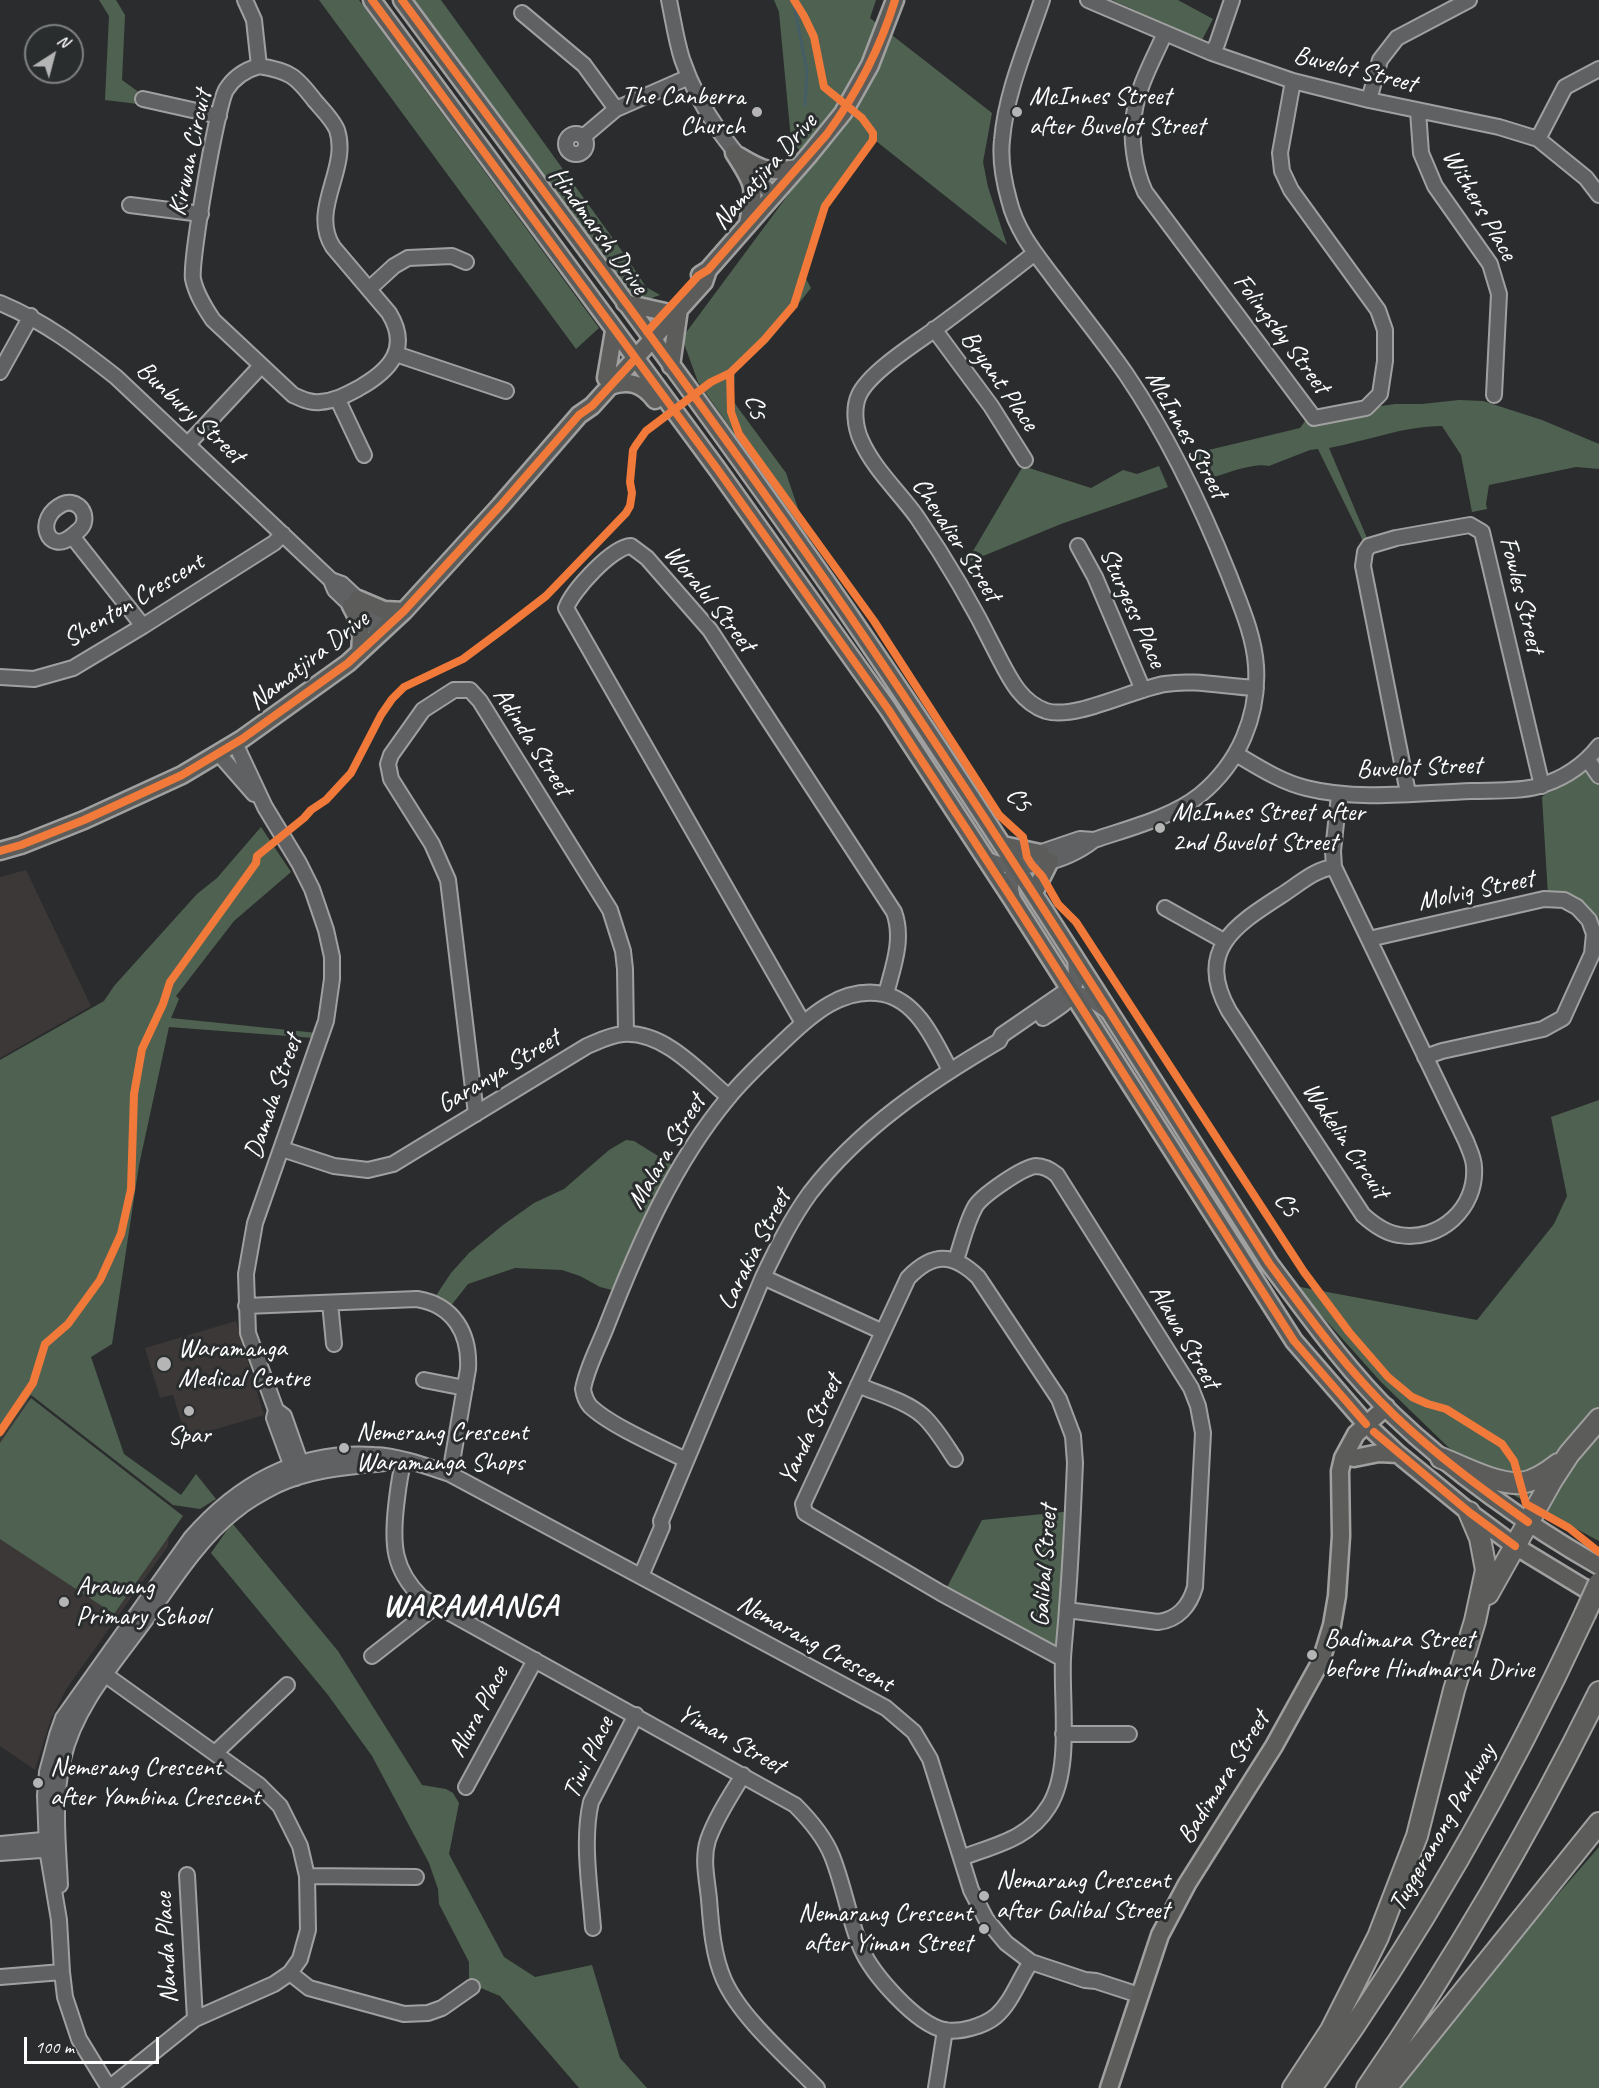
<!DOCTYPE html>
<style>
body{margin:0}
#map{position:relative;width:1599px;height:2088px;overflow:hidden;background:#2b2c2d;font-family:Caveat,sans-serif}
canvas{display:block}
.north{position:absolute;left:24px;top:24px;width:60px;height:60px;box-sizing:border-box;background:#2a2d2e;border:2px solid #7f8182;border-radius:50%;rotate:36deg;font-size:16px;font-weight:700;line-height:24px;text-align:center;color:#fff}
.north::after{content:'';display:block;margin:auto;width:21px;height:27px;background:#b5b5b6;clip-path:polygon(50% 0,100% 100%,50% 72%,0 100%)}
.scale{position:absolute;left:24px;top:2037px;width:135px;height:27px;box-sizing:border-box;border:3px solid #fff;border-top:0;padding-left:8px;font-size:18px;line-height:21px;white-space:nowrap;color:#fff;-webkit-text-stroke:4px #2a2d2e;paint-order:stroke}
</style>
<div id="map">
<canvas width="1599" height="2088"></canvas>
<div class="north">N</div>
<div class="scale">100 m</div>
</div>
<script>
const g = document.querySelector('canvas').getContext('2d');
g.lineJoin = 'round';
function fill(path, color) { g.fillStyle = color; g.fill(path, 'evenodd'); }
function strokePath(path, color, width, dash) { g.strokeStyle = color; g.lineWidth = width; g.lineCap = dash ? 'butt' : 'round'; g.setLineDash(dash || []); g.stroke(path); }
function write(font, color, halo, rows, align = 'center') {
  g.font = font + ' Caveat,sans-serif'; g.lineWidth = 6; g.setLineDash([]); g.textBaseline = 'middle'; g.strokeStyle = halo; g.fillStyle = color; for (const [text, x, y, turn = 0] of rows) {
    g.save(); g.translate(x, y); g.rotate((+turn || 0) * Math.PI / 180); g.textAlign = isNaN(turn) ? turn : align; if (halo) g.strokeText(text, 0, 0); g.fillText(text, 0, 0); g.restore();
  }
}
fill(new Path2D(`
 M26 870 91 1006 0 1058V877Z
 M236 1321 264 1415 186 1438 173 1395 160 1398 145 1348Z
 M25 1398 166 1506 170 1513 168 1546 67 1688 51 1719 35 1770 0 1746V1435Z`), '#3b3837');
fill(new Path2D(`
 M99 0H116L125 15 122 80 140 93 138 104 105 100 109 16Z
 M319 0H359L599 328 576 349Z
 M413 0H441L627 258 646 287 660 295 646 300 629 293Z
 M774 0H876L870 18 992 113 983 162 988 187 1007 245 876 141 817 223 805 277 811 288 768 342 735 372 733 401 786 473 808 538 698 382 682 338 811 164 791 140 779 12Z
 M1112 0H1178L1213 19 1202 40Z
 M1459 400 1483 401 1542 420 1599 444V469L1576 467 1489 485 1486 504 1487 509 1472 512 1461 455 1442 426C1403 426 1368 441 1329 448L1367 538 1363 541 1318 449 1310 450 1269 466C1254 462 1221 475 1206 480L1192 454 1300 428 1308 417 1395 404H1422Z
 M1023 466 1091 488 1123 470 1137 474 1159 466 1168 487 1061 524 966 563Z
 M1589 769 1599 782V960L1592 957 1590 923 1548 895 1542 797 1562 782Z
 M261 827 291 872 234 921 176 996 179 999 171 1018 317 1033 314 1038 169 1027 139 1165 112 1344 91 1357 124 1454 181 1495 196 1474 216 1499 200 1509 173 1505 31 1395 0 1438V1060L104 1001 114 986 197 894 217 878Z
 M1599 1100V1541L1478 1476 1381 1382 1295 1286 1477 1320 1554 1224 1567 1196 1551 1117Z
 M626 1140 634 1141 679 1169 620 1292 600 1287 580 1276 562 1270 515 1268 468 1284 446 1312 431 1303 451 1273 469 1253 503 1225 534 1203 564 1189 609 1150Z
 M31 1398 183 1516 114 1614 0 1539V1443Z
 M1073 1511 1060 1636 1054 1646 944 1593 982 1520Z
 M232 1523 338 1651 422 1785 446 1789 453 1793 459 1803 449 1854 504 1957 535 1977 592 1965 620 2058 647 2088H579L500 1996 469 1983V1962L439 1904 438 1889 429 1863 372 1756 328 1695 211 1553Z
 M1599 1847V2088H1389Z`), '#4f6251');
strokePath(new Path2D(`
 M793 0 807 71 805 105`), '#455e66', 3);
const minor = new Path2D(`
 M245 0 254 20 259 66
 M669 0C673 19 676 40 682 59 700 113 735 154 773 196
 M1088 0 1212 53 1293 81 1369 100 1499 127 1538 139 1586 178 1599 195
 M522 13 584 65 616 109
 M1165 33C1154 58 1137 88 1134 115 1130 139 1135 170 1145 192L1314 418 1366 408 1380 394 1385 361V330L1378 310 1291 190 1282 171 1280 153 1293 81
 M1212 53 1217 44 1232 0
 M259 66C290 71 296 76 315 101 322 109 333 120 337 130 350 169 309 209 333 247L389 313C411 349 389 371 359 388 346 395 335 401 320 402 310 403 302 399 293 395L213 320C205 308 196 294 193 279 190 261 217 106 226 90 234 77 245 70 259 66Z
 M143 99 219 116
 M1369 100 1380 60 1397 38 1469 0
 M1418 111 1421 153 1435 186 1490 264 1499 294 1494 395
 M566 144a10 10 0 1 1 20 0a10 10 0 1 1-20 0Z
 M583 137 616 109 689 77
 M1538 139 1565 87 1599 69
 M130 205 201 214
 M1035 253C1002 279 968 305 934 330 913 345 869 373 859 395 853 408 855 427 861 440 873 468 899 492 917 517 947 561 974 607 997 654 1009 677 1020 702 1046 711 1076 720 1133 689 1165 684 1194 679 1227 687 1256 688
 M369 289 394 266 408 258 452 256 466 262
 M0 303C45 322 78 347 116 377L331 580 342 584 387 626
 M934 329 991 406 1025 460
 M396 354 506 391
 M0 372 31 316
 M338 400 364 455
 M188 444 260 367
 M72 536C77 532 83 528 84 522 87 509 74 499 63 504 33 518 48 556 72 536L143 626
 M1078 546 1095 577 1143 690
 M332 583 335 590 380 633
 M0 677 34 679 73 668 143 626 274 543 283 534
 M235 743 265 807 299 863 312 889 326 930 332 957V979L326 1021 255 1223 246 1274 248 1333 276 1410 274 1418 296 1478
 M219 754 254 794
 M1236 754C1258 767 1281 782 1306 788 1357 801 1418 793 1471 791 1492 790 1518 792 1539 786 1563 779 1584 765 1599 746
 M1588 760 1599 776
 M1408 793 1363 566 1365 552 1369 546 1396 538 1470 525 1482 532 1542 786
 M986 859C1019 875 1066 862 1094 840 1129 828 1171 818 1200 795 1239 763 1259 716 1256 666 1254 635 1240 604 1229 575 1201 505 1168 436 1126 374 1103 341 1077 309 1053 277 1035 253 1016 230 1009 200 1004 182 1000 158 1002 140 1006 92 1027 45 1042 0
 M1334 867 1466 1141C1469 1149 1474 1158 1474 1167 1477 1208 1440 1242 1399 1235 1385 1233 1373 1224 1363 1215L1229 1011C1194 949 1237 924 1285 893 1300 883 1316 869 1334 867L1333 851 1339 795
 M1013 899 1011 889 1012 875 1017 866 1027 857 1080 839 1094 840
 M1165 908 1224 941
 M1369 939 1544 899 1564 900 1577 907 1589 920 1594 934 1592 954 1563 1018 1543 1029 1442 1051 1425 1057
 M1043 1018C1074 998 1078 996 1075 957
 M803 1023 566 608C573 590 612 547 631 546L647 558 710 630 894 912C904 939 893 967 886 994
 M476 1114 448 880 432 844 391 779 388 764 391 755 423 710 454 690H470L480 701 610 910 623 951 625 969 626 1034
 M282 1149 334 1166 368 1170 393 1164 587 1046C599 1041 610 1035 623 1034 665 1031 700 1073 729 1097
 M956 1260C962 1243 966 1223 975 1207 981 1196 1023 1167 1036 1166 1044 1166 1051 1170 1057 1175L1191 1388 1198 1406 1203 1433 1195 1587C1190 1605 1178 1620 1158 1622L1067 1610
 M763 1277 883 1332
 M330 1303 334 1344
 M246 1306 417 1299C454 1305 470 1334 468 1369L450 1474
 M424 1380 465 1388
 M858 1385C879 1394 906 1401 923 1416 936 1428 945 1444 955 1459
 M276 1410 284 1416 303 1470
 M686 1460C660 1447 609 1425 590 1406 586 1401 584 1396 583 1389 587 1367 599 1346 607 1325 638 1246 673 1164 728 1098 745 1077 766 1058 785 1040 812 1014 844 986 883 994 918 1001 935 1042 950 1070
 M404 1461C399 1476 398 1491 396 1507 392 1544 393 1569 421 1597L795 1805C810 1820 824 1836 832 1856 844 1886 849 1919 861 1948 872 1974 916 2024 944 2030 960 2033 984 2026 996 2016 1012 2002 1019 1979 1031 1962
 M641 1576 662 1527 661 1521 763 1277C777 1248 791 1219 810 1193 860 1128 929 1082 999 1041L1002 1035 1063 993 1082 995 1089 998 1106 1010
 M372 1656 436 1606
 M100 1671 259 1785 280 1806 300 1846 307 1876 308 1930 300 1959 290 1973 274 1984 195 2019 109 2088
 M1063 1734H1129
 M215 1753 287 1685
 M743 1775C731 1795 716 1817 708 1840 702 1859 707 1879 709 1899 711 1926 713 1955 724 1980 741 2018 788 2058 817 2088
 M466 1787 535 1660
 M0 1844 53 1839
 M0 1853 55 1849
 M961 1858C995 1845 1029 1839 1049 1806 1072 1770 1061 1701 1063 1658 1064 1642 1066 1625 1067 1608 1071 1560 1073 1511 1075 1463L1073 1436 1059 1399 978 1277C953 1253 933 1252 908 1278L803 1504 805 1513 941 1593 1063 1659
 M187 1875 195 2019
 M307 1876 416 1877
 M60 1885C58 1843 53 1800 63 1759 75 1706 115 1662 146 1619 172 1582 199 1539 235 1511 247 1501 263 1492 277 1485 314 1468 353 1467 392 1462
 M593 1928C590 1888 582 1840 591 1802L636 1715
 M290 1973 309 1988 404 2014 428 2013 442 2008 472 1987
 M0 1977 62 1972
 M109 2088 79 2039 65 1997 62 1972 59 1920 47 1849 45 1795 47 1772 57 1735 63 1718 191 1538C239 1483 299 1450 374 1455 399 1456 426 1466 450 1474L886 1708 914 1732 930 1759 971 1890 986 1919 1006 1943 1031 1962 1085 1980 1096 1981 1139 1995
 M936 2088 945 2030`);
const major = new Path2D(`
 M372 0 718 470 888 709 1014 902 1294 1341 1366 1424 1398 1454 1469 1512 1515 1546 1599 1597
 M402 0C551 202 703 403 846 610 992 824 1130 1044 1269 1263 1308 1315 1346 1369 1393 1415 1451 1471 1529 1526 1599 1566
 M734 153C756 187 755 186 748 224
 M739 156C764 171 769 173 797 168
 M700 275 708 270 809 155 843 113 870 65 895 0
 M625 303 665 312
 M671 366 679 309
 M606 378 614 331
 M610 386C629 379 643 384 655 400
 M358 599 384 610 404 611
 M351 606C361 624 362 631 360 652
 M1003 845 1040 853
 M0 851 21 845 84 820 182 775 242 739 348 663 404 611 500 506 579 415 592 406 704 282 708 270
 M1034 893 1050 861
 M1354 1458 1379 1453 1398 1454
 M1109 2088 1160 1935 1187 1884 1274 1746 1321 1661 1332 1625 1337 1596 1341 1536 1340 1471 1343 1458 1356 1434 1386 1407`);
const highway = new Path2D(`
 M1441 1458C1463 1467 1497 1485 1521 1483 1535 1481 1548 1472 1558 1464
 M1488 1594 1552 1480 1569 1454 1599 1419
 M1293 2088 1331 2030 1378 1937 1417 1836 1454 1690 1475 1621 1486 1570 1480 1538 1469 1512
 M1311 2088C1418 1939 1508 1780 1585 1614
 M1367 2088C1454 1961 1531 1830 1599 1692
 M1386 2088 1599 1823`);
strokePath(minor, '#a0a0a0', 18);
strokePath(major, '#a0a0a0', 21);
strokePath(highway, '#a0a0a0', 24);
strokePath(minor, '#606162', 14);
strokePath(major, '#5c5d5a', 16);
strokePath(highway, '#5c5d5a', 20);
const highwayBridge = new Path2D(`
 M1585 1614 1599 1583`);
strokePath(highwayBridge, '#a0a0a0', 24, []);
strokePath(highwayBridge, '#5c5d5a', 20);
strokePath(new Path2D(`
 M372 0 718 470 888 709 1014 902 1294 1341 1366 1424
 M402 0C551 202 703 403 846 610 992 824 1130 1044 1269 1263 1308 1316 1347 1370 1395 1416 1436 1455 1482 1489 1528 1522
 M647 332 698 276 708 270 827 134C857 93 880 49 895 0
 M730 373 731 412 739 434 874 621 999 815 1023 837 1027 857 1032 865 1042 876 1058 904 1076 922 1304 1272 1349 1332 1388 1377 1412 1397 1428 1404 1446 1409 1502 1444 1514 1461 1526 1504 1569 1528 1599 1552
 M0 851 21 845 84 820 182 775 242 739 348 663 404 611 500 506 579 415 592 406 635 359
 M0 1432 33 1383 45 1344 68 1324 100 1280 121 1234 131 1189 134 1094 142 1049 163 1004 170 982 256 863 257 856 304 818 311 810 326 800 351 773 381 715 392 699 404 687 463 659 502 630 546 596 626 513 630 506 632 493 630 482 633 450 636 445 646 431 711 382 730 373 764 340 794 305 825 206 873 140V133L862 118 824 87 814 37 804 16 794 0
 M1374 1432 1469 1512 1515 1546`), '#f17a3a', 8);
for (const [x, y, r, color] of [
 [757,112,6,"#b5b5b6"],
 [1017,112,6,"#b5b5b6"],
 [1160,828,6,"#b5b5b6"],
 [164,1364,8,"#b5b5b6"],
 [189,1411,6,"#b5b5b6"],
 [344,1448,6,"#b5b5b6"],
 [64,1602,6,"#b5b5b6"],
 [1312,1655,6,"#b5b5b6"],
 [38,1783,6,"#b5b5b6"],
 [984,1896,6,"#b5b5b6"],
 [984,1929,6,"#b5b5b6"]
]) { const dot = new Path2D(); dot.arc(x, y, r, 0, 2 * Math.PI); g.fillStyle = color; g.fill(dot); strokePath(dot, '#2a2d2e', 2); }
write('26px', '#fff', '#2a2d2e', [
 ["Buvelot Street",1355,70,14],
 ["Kirwan Circuit",191,153,-78],
 ["Namatjira Drive",765,172,-49],
 ["Withers Place",1479,205,60],
 ["Hindmarsh Drive",598,231,54],
 ["Folingsby Street",1281,334,53],
 ["Bryant Place",999,381,55],
 ["C5",755,407,78],
 ["Bunbury Street",190,413,43],
 ["McInnes Street",1186,435,61],
 ["Chevalier Street",956,540,57],
 ["Fowles Street",1521,595,76],
 ["Woralul Street",709,599,51],
 ["Shenton Crescent",134,601,-31],
 ["Sturgess Place",1132,608,66],
 ["Namatjira Drive",309,661,-38],
 ["Adinda Street",532,742,57],
 ["Buvelot Street",1419,768,-2],
 ["C5",1018,800,49],
 ["Molvig Street",1476,891,-12],
 ["Garanya Street",499,1072,-31],
 ["Damala Street",274,1097,-71],
 ["Wakelin Circuit",1345,1141,56],
 ["Malara Street",667,1152,-59],
 ["C5",1286,1205,57],
 ["Larakia Street",755,1250,-63],
 ["Alawa Street",1184,1337,60],
 ["Yanda Street",811,1430,-65],
 ["Galibal Street",1045,1566,-86],
 ["Nemarang Crescent",815,1644,29],
 ["Alura Place",479,1712,-62],
 ["Yiman Street",731,1740,29],
 ["Tiwi Place",589,1758,-65],
 ["Badimara Street",1224,1778,-58],
 ["Tuggeranong Parkway",1443,1828,-60],
 ["Nanda Place",167,1948,-93]
]);
write('26px', '#fff', '#2a2d2e', [
 ["The Canberra",745,97,"right"],
 ["Church",745,127,"right"],
 ["McInnes Street",1029,97],
 ["after Buvelot Street",1029,127],
 ["McInnes Street after",1172,813],
 ["2nd Buvelot Street",1172,843],
 ["Waramanga",178,1349],
 ["Medical Centre",178,1379],
 ["Nemerang Crescent",356,1433],
 ["Waramanga Shops",356,1463],
 ["Spar",189,1436,"center"],
 ["Arawang",76,1587],
 ["Primary School",76,1617],
 ["Badimara Street",1324,1640],
 ["before Hindmarsh Drive",1324,1670],
 ["Nemerang Crescent",50,1768],
 ["after Yambina Crescent",50,1798],
 ["Nemarang Crescent",996,1881],
 ["after Galibal Street",996,1911],
 ["Nemarang Crescent",972,1914,"right"],
 ["after Yiman Street",972,1944,"right"]
], 'left');
g.letterSpacing = '1.5px';
write('bold 32px', '#fff', '#2a2d2e', [
 ["WARAMANGA",471,1608]
]);
g.letterSpacing = '0px';
</script>
